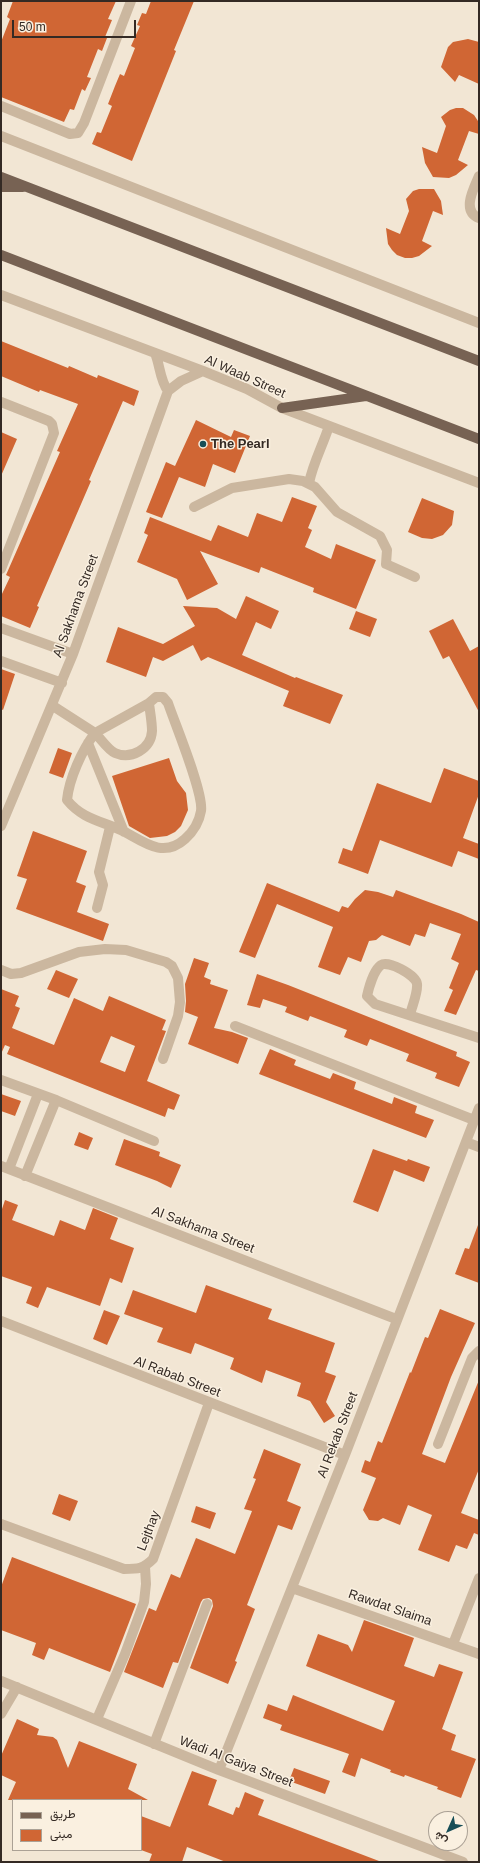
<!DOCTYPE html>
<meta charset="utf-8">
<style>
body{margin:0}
#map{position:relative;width:480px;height:1863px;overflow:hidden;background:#f2e6d4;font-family:Arial,Vazirmatn,sans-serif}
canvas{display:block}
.frame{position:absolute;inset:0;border:2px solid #342a24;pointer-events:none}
.legend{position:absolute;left:12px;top:1799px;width:130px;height:52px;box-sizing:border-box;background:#faf0e0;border:1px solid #aba195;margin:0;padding:5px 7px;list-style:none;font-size:12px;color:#342a24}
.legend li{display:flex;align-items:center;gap:8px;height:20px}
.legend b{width:20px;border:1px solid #aba195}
.north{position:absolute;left:428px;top:1811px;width:40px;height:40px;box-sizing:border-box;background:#faf0e0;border:1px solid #aba195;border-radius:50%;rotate:225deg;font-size:11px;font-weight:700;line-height:16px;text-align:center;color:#342a24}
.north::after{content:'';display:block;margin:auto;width:14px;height:18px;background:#174e57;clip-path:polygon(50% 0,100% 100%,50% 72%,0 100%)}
.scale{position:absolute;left:12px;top:20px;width:124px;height:18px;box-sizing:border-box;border:2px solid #342a24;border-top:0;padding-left:5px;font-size:12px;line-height:14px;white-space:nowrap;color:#342a24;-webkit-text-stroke:3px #faf0e0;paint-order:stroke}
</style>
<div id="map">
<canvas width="480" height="1863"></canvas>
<div class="frame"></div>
<ul class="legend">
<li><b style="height:5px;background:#776253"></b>طريق</li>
<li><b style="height:11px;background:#d06634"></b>مبنى</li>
</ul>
<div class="north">ش</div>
<div class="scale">50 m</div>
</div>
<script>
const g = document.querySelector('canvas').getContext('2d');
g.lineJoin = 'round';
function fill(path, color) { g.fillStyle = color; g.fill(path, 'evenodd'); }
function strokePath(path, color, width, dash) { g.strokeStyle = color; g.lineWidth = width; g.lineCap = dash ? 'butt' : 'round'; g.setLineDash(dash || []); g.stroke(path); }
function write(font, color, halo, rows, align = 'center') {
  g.font = font + ' Arial,sans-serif'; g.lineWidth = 3; g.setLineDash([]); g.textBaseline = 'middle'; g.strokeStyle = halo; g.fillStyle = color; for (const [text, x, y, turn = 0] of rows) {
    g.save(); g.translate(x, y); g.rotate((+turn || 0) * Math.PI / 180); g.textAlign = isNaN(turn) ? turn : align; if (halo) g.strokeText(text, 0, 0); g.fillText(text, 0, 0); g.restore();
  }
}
fill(new Path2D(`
 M13 1H116L108 19 112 20 105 37 107 38 102 51 98 49 87 77 91 78 85 91 82 89 74 110 70 109 64 122 1 97V42L10 19 7 17Z
 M151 1H194L174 50 176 51 132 161 92 144 97 132 101 133 112 106 108 104 115 86 120 74 124 76 135 48 131 46 140 26 137 25 142 13 146 14Z
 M468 39 479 42V84L459 75 455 82 441 67 448 47 453 42Z
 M456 108H463L474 115 478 121 479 134 469 131 458 160 468 165 456 175 449 178 433 177 425 163 422 147 437 153 446 126 441 117 450 110Z
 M419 189H434L441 201 443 215 433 211 422 241 432 246 419 256 412 258H405L397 255 392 250 388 244 386 228 400 234 409 211 406 199 413 191Z
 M1 341 68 368 69 366 97 378 98 375 139 391 134 406 123 401 89 480 91 481 37 606 39 607 30 628 1 616V596L10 577 6 575 60 452 57 451 78 404 40 390 39 392 1 376Z
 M196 420 231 437 234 430 250 436 235 473 213 464 205 487 179 477 162 518 146 512 166 462 175 466Z
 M1 432 17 439 1 476Z
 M292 497 317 506 308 528 312 530 305 547 331 559 336 544 376 560 356 609 313 592 314 588 261 567 259 573 200 551 218 584 187 600 177 579 137 562 148 535 144 533 150 517 211 541 218 525 248 537 257 513 282 522Z
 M422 498 454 511 452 525 443 535 432 539 422 538 408 532Z
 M246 596 279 611 271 629 256 622 242 655 295 678 296 677 343 695 330 724 283 706 289 691 208 657 201 661 193 645 163 661 153 657 146 677 106 662 118 627 163 644 195 626 183 606 217 608 236 619Z
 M356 611 377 619 370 637 349 629Z
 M453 619 470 651 479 646V712L449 656 443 659 429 631Z
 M1 669 15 674 3 710 1 709Z
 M58 748 72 753 63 778 49 773Z
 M169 758 177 781 186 793 188 810 181 826 175 832 167 836 150 838 129 826 112 776Z
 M444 768 479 781V794L463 838 479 844V859L458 851 452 867 380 840 368 874 338 863 343 848 352 851 377 783 431 803Z
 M33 831 87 851 76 882 86 886 77 912 109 924 103 941 16 909 27 879 17 876Z
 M267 883 339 912 342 906 348 908 355 899 365 890 378 892 393 897 396 890 461 914 479 922V971L476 970 456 1015 444 1011 453 990 449 988 459 963 451 959 461 934 430 923 425 937 415 934 410 946 382 935 376 940 369 941 361 962 348 957 340 975 318 967 333 927 277 904 255 958 239 952Z
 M194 958 209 963 204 977 211 980 210 984 228 990 214 1028 232 1032 248 1038 238 1064 188 1044 198 1017 185 1012 186 1001 185 984Z
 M56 970 78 979 69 998 47 989Z
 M257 974 288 985 457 1052 456 1056 470 1062 459 1087 435 1078 437 1073 406 1061 409 1054 370 1039 367 1046 344 1037 347 1030 310 1016 308 1021 285 1012 287 1007 263 999 260 1008 247 1005Z
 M1 989 19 996 15 1006 20 1008 12 1028 54 1045 74 998 103 1011 109 996 166 1020 162 1030 166 1031 147 1081 180 1095 174 1110 168 1108 165 1117 7 1054 10 1047 5 1045 1 1054ZM111 1036 135 1046 125 1072 100 1062Z
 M270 1049 296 1060 294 1065 330 1079 333 1073 356 1082 354 1089 392 1104 394 1097 417 1106 415 1113 434 1120 426 1138 259 1074Z
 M1 1094 21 1101 15 1116 1 1111Z
 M79 1132 93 1138 88 1150 74 1145Z
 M124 1139 160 1152 159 1156 181 1165 171 1188 157 1181 115 1165Z
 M373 1149 407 1161 408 1159 430 1167 424 1182 394 1170 378 1212 353 1202Z
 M5 1200 18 1205 12 1220 54 1236 60 1220 85 1230 93 1208 118 1218 110 1239 134 1248 122 1283 110 1278 100 1306 47 1287 38 1308 26 1303 32 1287 1 1276V1212Z
 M478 1225H479V1283L455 1274 465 1248 469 1249Z
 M206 1285 272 1309 268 1319 335 1343 325 1372 336 1376 326 1402 335 1416 324 1423 310 1401 297 1396 301 1383 266 1370 262 1383 230 1369 234 1358 195 1343 191 1354 157 1342 163 1328 124 1314 133 1290 196 1313Z
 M440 1309 475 1323 451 1377 422 1454 445 1463 479 1380V1469L461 1513 479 1520V1535L474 1533 467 1549 456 1545 449 1562 418 1550 432 1515 408 1505 400 1525 383 1518 378 1521 369 1520 363 1510 376 1478 361 1472 365 1460 370 1462 378 1441 382 1443 410 1372 411 1373 425 1337 428 1338Z
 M104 1310 120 1316 107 1345 93 1339Z
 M264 1449 301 1464 287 1501 301 1507 292 1530 278 1525 247 1605 255 1609 235 1661 237 1662 228 1684 190 1668 213 1606 212 1600 209 1598 203 1599 201 1602 178 1663 173 1662 163 1688 124 1672 149 1608 156 1611 171 1574 180 1578 196 1538 235 1554 252 1511 244 1509 256 1479 253 1478Z
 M59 1494 78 1501 70 1521 52 1514Z
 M196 1506 216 1513 210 1529 191 1522Z
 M12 1557 136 1604 110 1672 49 1648 44 1660 32 1655 36 1643 1 1630V1587Z
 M364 1620 414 1638 404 1666 434 1677 439 1664 463 1672 442 1729 456 1735 451 1750 476 1759 461 1798 437 1789 438 1787 405 1775 404 1777 390 1772 391 1770 361 1758 355 1777 342 1772 349 1754 280 1730 282 1725 263 1718 268 1704 287 1711 293 1695 383 1731 395 1701 306 1666 318 1634 348 1645 352 1652Z
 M17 1719 39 1729 37 1735 53 1737 57 1740 68 1768 79 1741 137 1764 128 1789 148 1800H8L16 1782 1 1775V1756Z
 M294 1768 330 1781 325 1794 289 1781Z
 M192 1771 217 1780 208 1805 233 1815 236 1807 239 1808 245 1792 264 1800 258 1815 379 1861V1862H226L187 1847 182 1862H149L152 1854 141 1850V1816L170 1827Z`), '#d06634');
strokePath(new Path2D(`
 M1 106 70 134 78 133 84 123 131 1
 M1 136 479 323
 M479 176C474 188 461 211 479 218
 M1 295 203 371 247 389 282 408 479 483
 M155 353C160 365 160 381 168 391
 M1 402 49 421 52 424 54 433 1 569
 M309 483C313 463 323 445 329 426
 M194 507 232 488 289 479 303 481 315 487 337 512 380 536 387 550 386 564 415 577
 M1 628 73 654
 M1 661 62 683
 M53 706 95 733 149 703 156 697H163L168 703C175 724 204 793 201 811 199 823 194 831 185 839 164 858 145 843 125 832 103 821 83 820 67 800 69 779 82 750 95 733 101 739 108 750 115 753 131 760 151 749 152 731 152 722 150 712 149 703
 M88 743 124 832
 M1 826 73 654 168 391 181 381 203 371
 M97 908 103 885 99 872 110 827
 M1 970 11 974 21 973 79 952 105 949 126 950 166 962 172 966 178 978 180 1002 178 1016 163 1059
 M410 1015C412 1006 418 993 417 984 416 975 388 960 381 965 374 970 369 987 367 996L375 1004 479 1038
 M235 1026 474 1120
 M1 1080 56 1100 154 1141
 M466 1142 479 1147
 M1 1166 396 1319
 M9 1169 38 1094
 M25 1176 56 1100
 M1 1321 345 1455
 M438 1444 472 1358 479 1351
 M1 1524 124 1569C138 1569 143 1569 153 1559L209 1403
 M292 1588 479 1654
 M453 1644 479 1578
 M1 1681 219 1770 463 1862
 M1 1714 17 1687
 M97 1719 125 1654 144 1602 146 1584 145 1567
 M154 1744 207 1604
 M219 1770 345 1455 479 1108`), '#cbb79f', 10);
strokePath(new Path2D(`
 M1 177 479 361
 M1 187H23
 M1 255 479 439
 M282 408 366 396`), '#776253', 10);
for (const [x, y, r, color] of [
 [203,444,4,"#174e57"]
]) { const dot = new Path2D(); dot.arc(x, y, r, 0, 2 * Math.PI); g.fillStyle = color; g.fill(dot); strokePath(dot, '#faf0e0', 1.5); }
write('13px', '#342a24', '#faf0e0', [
 ["Al Waab Street",245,377,24],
 ["Al Sakhama Street",76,606,-70],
 ["Al Sakhama Street",203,1230,21],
 ["Al Rabab Street",177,1377,21],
 ["Al Rekab Street",338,1435,-69],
 ["Lejthay",149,1531,-69],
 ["Rawdat Slaima",390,1608,19],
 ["Wadi Al Gaiya Street",236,1762,21]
]);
write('bold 13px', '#342a24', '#faf0e0', [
 ["The Pearl",211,444]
], 'left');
</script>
